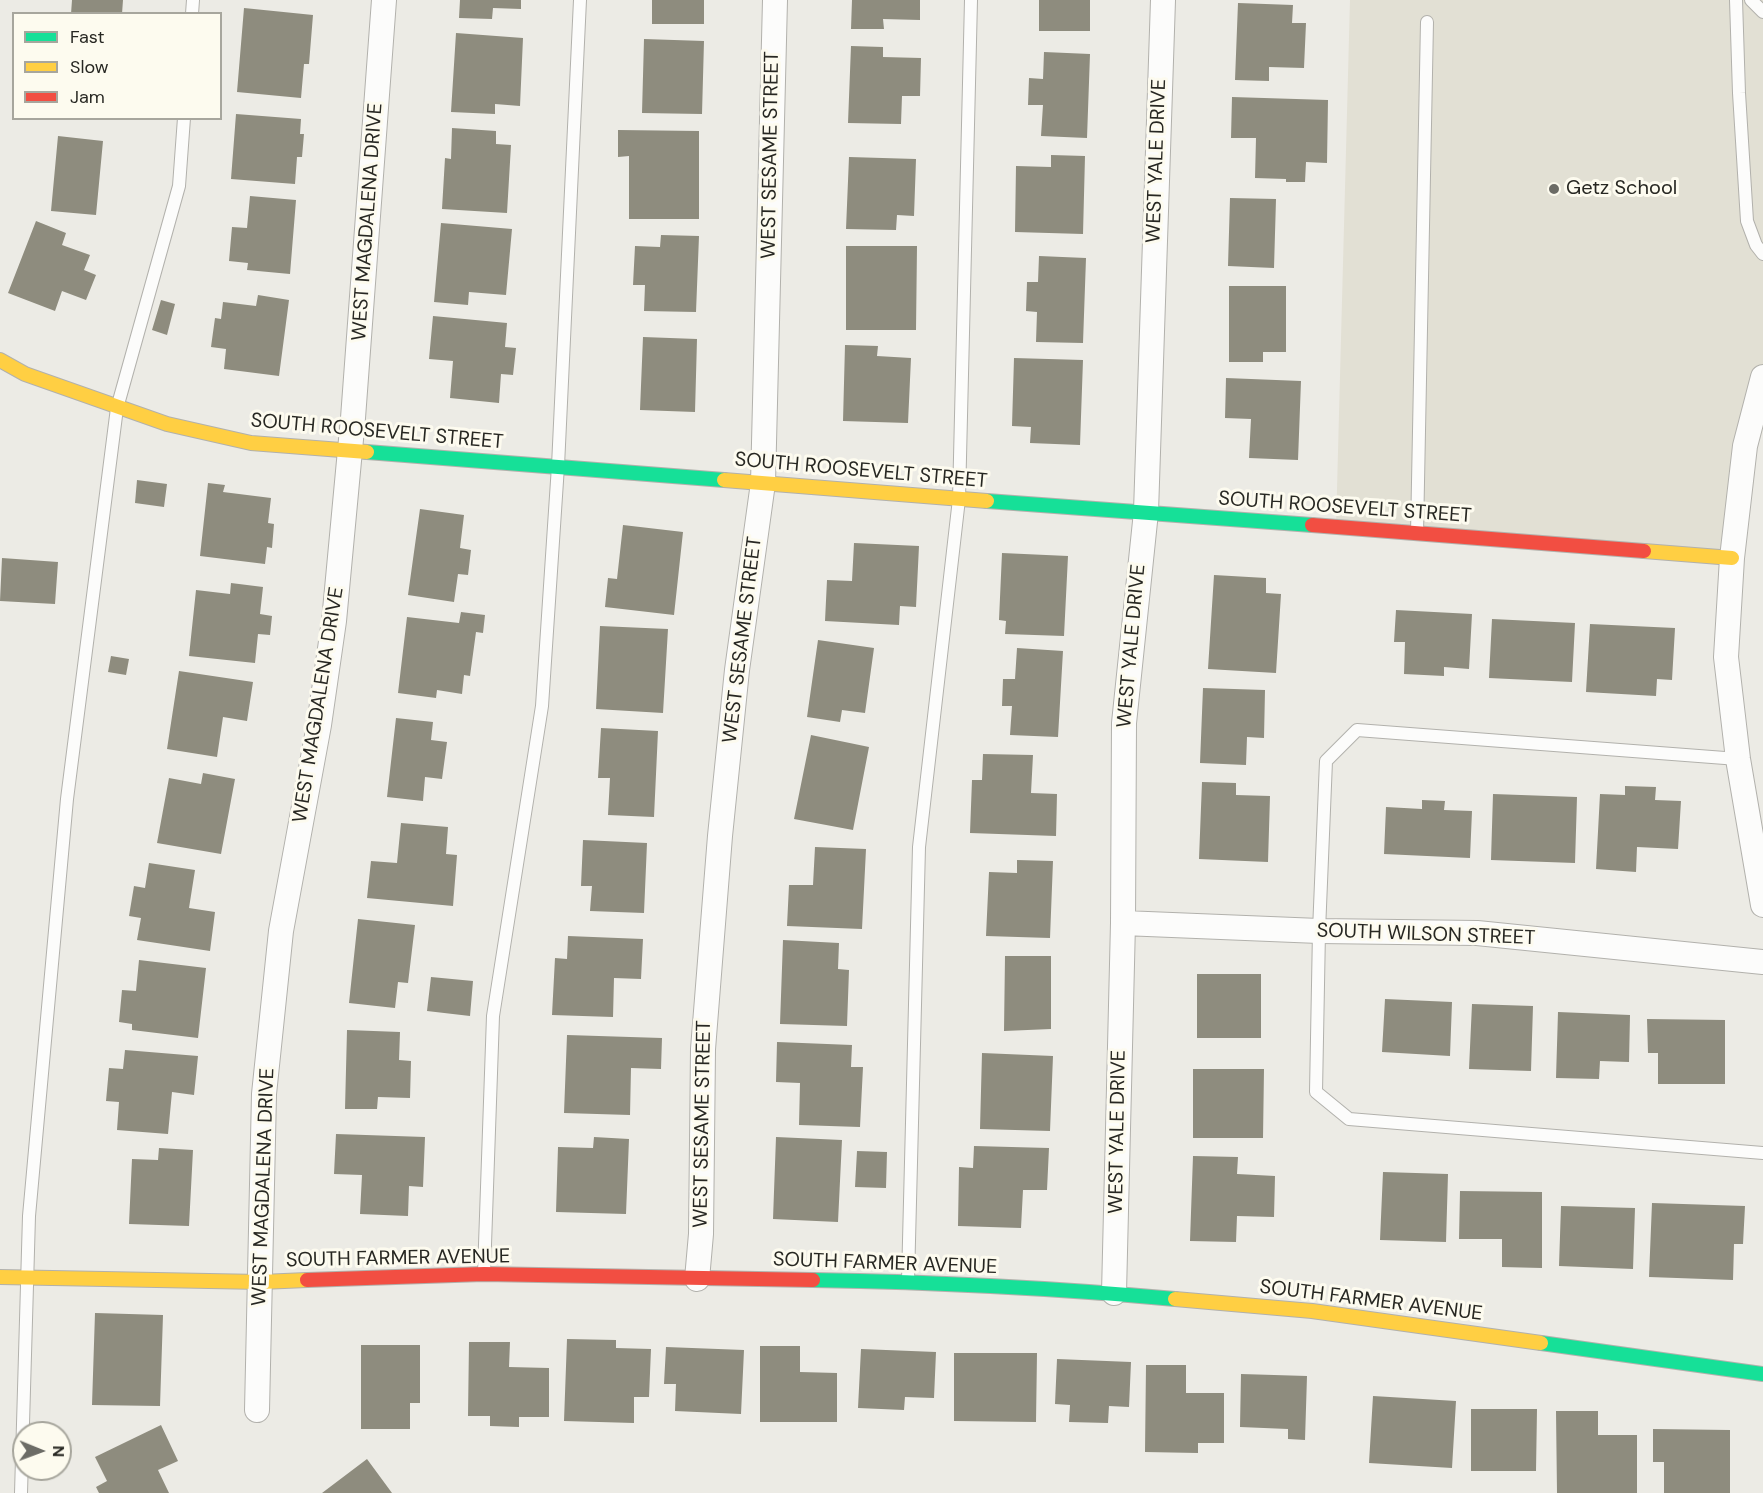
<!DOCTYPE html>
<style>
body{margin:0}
#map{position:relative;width:1763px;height:1493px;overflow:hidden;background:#ecebe5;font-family:"DM Sans",sans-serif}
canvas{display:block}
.legend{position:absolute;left:12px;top:12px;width:210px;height:108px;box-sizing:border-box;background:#fdfbef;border:2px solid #a7a69d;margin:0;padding:8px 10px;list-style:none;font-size:18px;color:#272722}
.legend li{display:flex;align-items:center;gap:12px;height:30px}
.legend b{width:30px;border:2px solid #a7a69d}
.north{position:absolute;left:12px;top:1421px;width:60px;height:60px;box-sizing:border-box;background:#fdfbef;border:2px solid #a7a69d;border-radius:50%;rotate:91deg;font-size:16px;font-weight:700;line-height:24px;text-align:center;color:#272722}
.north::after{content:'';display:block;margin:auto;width:21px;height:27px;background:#6c6c66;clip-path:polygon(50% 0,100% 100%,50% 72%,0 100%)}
</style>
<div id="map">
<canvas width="1763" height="1493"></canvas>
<ul class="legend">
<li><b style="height:8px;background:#16e098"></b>Fast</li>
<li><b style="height:8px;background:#ffcf43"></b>Slow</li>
<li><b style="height:8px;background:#f24e42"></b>Jam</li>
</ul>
<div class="north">N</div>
</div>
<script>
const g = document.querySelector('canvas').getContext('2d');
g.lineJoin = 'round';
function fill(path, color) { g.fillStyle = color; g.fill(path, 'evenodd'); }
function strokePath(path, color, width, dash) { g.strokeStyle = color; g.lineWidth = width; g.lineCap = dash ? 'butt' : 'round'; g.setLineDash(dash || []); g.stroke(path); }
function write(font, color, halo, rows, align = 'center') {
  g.font = font + ' "DM Sans",sans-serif'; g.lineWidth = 6; g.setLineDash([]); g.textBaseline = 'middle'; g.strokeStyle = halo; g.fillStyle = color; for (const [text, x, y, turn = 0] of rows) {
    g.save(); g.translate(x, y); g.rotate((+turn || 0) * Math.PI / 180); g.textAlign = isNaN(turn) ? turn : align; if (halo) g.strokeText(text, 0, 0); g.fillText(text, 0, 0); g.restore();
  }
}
fill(new Path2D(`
 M1350 0H1763V377L1732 558 1336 527Z`), '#e2e0d4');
fill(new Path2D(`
 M72 0H123L122 14H71Z
 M460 0H521V9L493 8 492 19 459 18Z
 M652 0H704V24H652Z
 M852 0H920V20L883 19 884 29H851Z
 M1039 0H1090V31H1039Z
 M1238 3 1293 5 1292 23H1306L1304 68 1269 67V81L1235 80Z
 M244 8 313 15 309 64H304L301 98 237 92Z
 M456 33 523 38 520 106 495 104V114L451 112Z
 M644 39 704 41 702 114 642 113Z
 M851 46 883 47V57L921 58 920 96H902L901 124 848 123Z
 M1044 52 1090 54 1087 138 1041 136 1043 105H1028L1029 78 1043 79Z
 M1232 97 1328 100 1327 163 1306 162 1305 182H1286V179L1255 178 1256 138H1231Z
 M236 114 301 119 300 134H304L302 157H297L295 184 231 179Z
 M452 128 496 131V144L511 145 507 213 442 209 445 158 451 159Z
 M618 130 699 131V219H629V156L618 157Z
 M58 136 103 141 96 215 51 211Z
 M1051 155 1085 156 1083 234 1015 232 1016 166 1051 167Z
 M849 157 916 159 914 216 897 215 896 230 846 229Z
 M250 196 296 200 290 274 247 270 248 263 229 261 232 227 247 228Z
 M1230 198 1276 199 1274 268 1228 266Z
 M36 221 66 233 62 245 90 255 84 270 96 275 86 300 62 291 55 311 8 293Z
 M441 223 512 229 506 295 469 292 468 305 434 302Z
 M661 235 699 236 696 312 644 311 645 285H633L635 246 660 247Z
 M846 246H917L916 330H846Z
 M1039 256 1086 258 1083 343 1036 342 1037 312 1026 311 1027 282H1038Z
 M1229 286H1286V352H1263V362H1229Z
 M258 295 289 300 279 376 224 369 226 349 211 347 215 318 221 319 223 302 256 306Z
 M161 300 175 304 167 335 152 330Z
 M433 316 507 323 505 347 516 348 513 375 501 374 499 403 450 398 453 361 429 359Z
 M643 337 697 339 695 412 640 410Z
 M845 345 878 346 877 356 911 358 908 423 843 421Z
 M1014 358 1083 360 1080 445 1030 443 1031 427 1012 426Z
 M1226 378 1301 381 1298 460 1249 458 1251 419 1225 418Z
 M137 480 167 484 164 507 135 503Z
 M208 483 225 485 223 492 271 498 268 523 274 524 272 548 267 547 265 564 200 556Z
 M420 509 464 515 460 548 471 550 468 575 458 574 454 602 408 595Z
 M623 525 683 532 674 615 605 607 608 578 617 579Z
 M854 543 919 546 916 607 900 606 899 625 825 621 827 580 852 581Z
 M1002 553 1068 556 1064 636 1005 634 1006 621 999 620Z
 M2 558 58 562 55 604 0 601Z
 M1214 575 1266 578V593L1281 594 1276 673 1208 669Z
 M231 583 263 587 260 614 272 616 270 635 258 634 255 663 189 656 196 590 230 594Z
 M1396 610 1472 614 1469 669 1444 667V676L1404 674 1405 642H1394Z
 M461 612 485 615 483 633 476 632 470 676 464 675 462 694 437 690 436 698 398 693 407 617 459 623Z
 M1492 619 1575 623 1572 682 1489 678Z
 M1590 624 1675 628 1672 680 1657 679 1656 696 1586 692Z
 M600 626 668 629 663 713 596 709Z
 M818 640 874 648 865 713 842 710 840 722 807 717Z
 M1017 648 1063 651 1058 737 1010 735 1012 706H1002L1003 679H1015Z
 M111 656 129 659 126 675 108 672Z
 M179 671 253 682 247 721 223 717 217 757 167 749Z
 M1203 688 1265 690 1264 738 1247 737 1246 765 1200 763Z
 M396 718 433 722 431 740 447 742 442 779 425 777 423 801 387 797Z
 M601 728 658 731 654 817 608 815 610 778H598Z
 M811 735 869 747 853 830 794 819Z
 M983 754 1033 755 1031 793 1057 794 1056 836 970 833 972 780H982Z
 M203 773 235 779 221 854 157 843 169 778 201 784Z
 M1202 782 1236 783V795L1270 796 1268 862 1199 859Z
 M1625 786 1656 787 1655 800 1681 801 1678 849 1637 847 1636 872 1596 869 1600 794 1625 795Z
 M1493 794 1577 797 1575 863 1491 860Z
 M1422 800 1445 801 1444 810 1472 811 1470 858 1384 854 1386 807 1422 809Z
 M401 823 448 827 446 854 457 855 453 906 367 898 371 861 397 863Z
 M583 840 647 843 644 913 590 911 592 886H581Z
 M815 847 866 849 862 929 787 926 789 885H813Z
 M1017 860 1053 861 1050 938 986 936 989 872 1017 873Z
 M149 863 195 870 189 908 215 912 210 951 137 940 141 918 129 916 134 886 145 888Z
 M358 919 415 925 408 983 398 982 395 1008 349 1003Z
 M568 936 643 939 641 979 614 978 613 1017 552 1015 555 958 567 959Z
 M783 940 839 943 838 969 849 970 847 1026 780 1024Z
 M1005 956H1051V1029L1004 1031Z
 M139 960 206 968 198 1038 132 1030V1024L119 1022 122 990 136 991Z
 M1197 974H1261V1038H1197Z
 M431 977 473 981 470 1016 427 1011Z
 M1385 999 1452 1002 1450 1056 1382 1052Z
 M1472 1004 1533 1006 1531 1071 1469 1069Z
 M1558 1012 1630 1015 1629 1062 1600 1061 1599 1079 1556 1078Z
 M1647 1019 1725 1020V1084H1658V1053H1648Z
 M347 1030 400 1032 399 1060 411 1061 410 1098 378 1097 377 1109H345Z
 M567 1035 662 1038 661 1069 631 1068 630 1115 564 1113Z
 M777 1042 852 1045 851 1067H863L860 1127 799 1125 800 1083 776 1082Z
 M125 1050 198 1056 194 1095 172 1092 168 1134 117 1130 119 1102 106 1101 109 1068 123 1069Z
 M982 1053 1053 1056 1050 1131 980 1129Z
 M1193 1069H1264L1263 1138H1193Z
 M336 1134 425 1137 423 1187 409 1186 408 1216 360 1214 362 1175 334 1174Z
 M594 1137 629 1139 626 1214 556 1212 558 1147 593 1148Z
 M776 1137 842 1140 838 1222 773 1219Z
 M974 1146 1049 1148 1047 1190H1023L1021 1228 958 1226 959 1167 973 1168Z
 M159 1148 193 1150 189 1226 129 1224 132 1159 158 1160Z
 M857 1151 887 1152 886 1188 855 1187Z
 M1193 1156 1238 1157 1237 1174 1275 1176 1274 1217 1237 1216 1236 1242 1190 1241Z
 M1383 1172 1448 1174 1446 1242 1380 1240Z
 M1460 1191 1542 1192V1268L1502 1267V1239H1459Z
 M1652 1203 1745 1206 1743 1244H1734L1733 1280 1649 1277Z
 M1561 1206 1635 1208 1633 1269 1559 1266Z
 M95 1313 163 1315 160 1406 92 1405Z
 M567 1339 616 1340V1348L651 1349 649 1397H634V1423L564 1421Z
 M469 1342H510L509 1367 549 1368V1417H519V1427L490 1426V1416H468Z
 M361 1345H420V1403H410V1429H361Z
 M760 1346H800V1372L837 1373V1422H760Z
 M666 1347 744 1350 741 1414 675 1411 676 1384H664Z
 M861 1349 936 1352 934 1398 905 1397 904 1410 858 1408Z
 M954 1353H1037L1036 1422 954 1421Z
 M1057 1359 1131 1362 1129 1407 1109 1406 1108 1423 1069 1422 1070 1405 1055 1404Z
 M1146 1365H1186V1393H1224V1443H1198V1453L1145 1452Z
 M1241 1374 1307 1376 1305 1440 1288 1439V1429L1240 1427Z
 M1373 1396 1456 1401 1452 1468 1369 1463Z
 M1471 1409H1537L1536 1471H1471Z
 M1556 1411H1598V1435H1637V1493H1557Z
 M161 1425 178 1461 158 1470 169 1493H99L96 1487 107 1481 95 1457Z
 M1653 1429 1730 1430V1493H1664V1462H1653Z
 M367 1459 392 1493H322Z`), '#8e8c7e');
const lane = new Path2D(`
 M1736 0 1739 93 1747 221 1756 245 1763 254
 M1751 0 1763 12
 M192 14 193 0
 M1417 533 1427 22
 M1738 759 1357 730 1326 761 1319 931 1316 1092 1349 1119 1763 1153
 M484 1273 493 1016 542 706 558 466 580 0
 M908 1280 919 847 959 499 971 0
 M21 1493 29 1216 67 799 117 408 179 186 184 118`);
const street = new Path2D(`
 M1763 377 1745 446 1732 558 1726 657 1738 759 1763 905
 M1123 923 1319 931 1477 933 1763 962
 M697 1279 701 1234 703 1049 720 836 737 670 763 483 775 0
 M1114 1293 1123 923 1124 723 1146 512 1163 0
 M257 1410 264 1094 281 931 319 725 334 621 353 418 384 0`);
const fast = new Path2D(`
 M367 452 724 480
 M987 501 1312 525
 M813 1280C933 1282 1054 1288 1175 1299
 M1541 1343 1763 1374`);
const slow = new Path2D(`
 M0 360 25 374 167 424 251 443 367 452
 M724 480 987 501
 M1644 551 1732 558
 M0 1277 261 1282 307 1280
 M1175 1299 1312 1311 1541 1343`);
const jam = new Path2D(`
 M1312 525 1644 551
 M307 1280 484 1274 813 1280`);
strokePath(lane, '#b2b1ac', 14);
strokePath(street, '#b2b1ac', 26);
strokePath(fast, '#b2b1ac', 16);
strokePath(slow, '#b2b1ac', 16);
strokePath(jam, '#b2b1ac', 16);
strokePath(lane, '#fcfcfb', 12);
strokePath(street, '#fcfcfb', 24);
strokePath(fast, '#16e098', 14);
strokePath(slow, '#ffcf43', 14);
strokePath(jam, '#f24e42', 14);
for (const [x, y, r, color] of [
 [1554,189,6,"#6c6c66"]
]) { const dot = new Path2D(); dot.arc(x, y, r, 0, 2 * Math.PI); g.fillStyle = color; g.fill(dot); strokePath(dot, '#fdfbef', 2); }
write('20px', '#272722', '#fdfbef', [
 ["WEST SESAME STREET",771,155,-89],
 ["WEST YALE DRIVE",1157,161,-88],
 ["WEST MAGDALENA DRIVE",368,222,-86],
 ["SOUTH ROOSEVELT STREET",377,432,5],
 ["SOUTH ROOSEVELT STREET",861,471,5],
 ["SOUTH ROOSEVELT STREET",1345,508,4],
 ["WEST SESAME STREET",743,640,-83],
 ["WEST YALE DRIVE",1132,646,-85],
 ["WEST MAGDALENA DRIVE",319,705,-81],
 ["SOUTH WILSON STREET",1426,935,2],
 ["WEST SESAME STREET",703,1124,-89],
 ["WEST YALE DRIVE",1118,1132,-89],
 ["WEST MAGDALENA DRIVE",264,1187,-88],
 ["SOUTH FARMER AVENUE",398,1259,-1],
 ["SOUTH FARMER AVENUE",885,1264,2],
 ["SOUTH FARMER AVENUE",1371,1301,7]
]);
write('20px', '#272722', '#fdfbef', [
 ["Getz School",1566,189]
], 'left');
</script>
